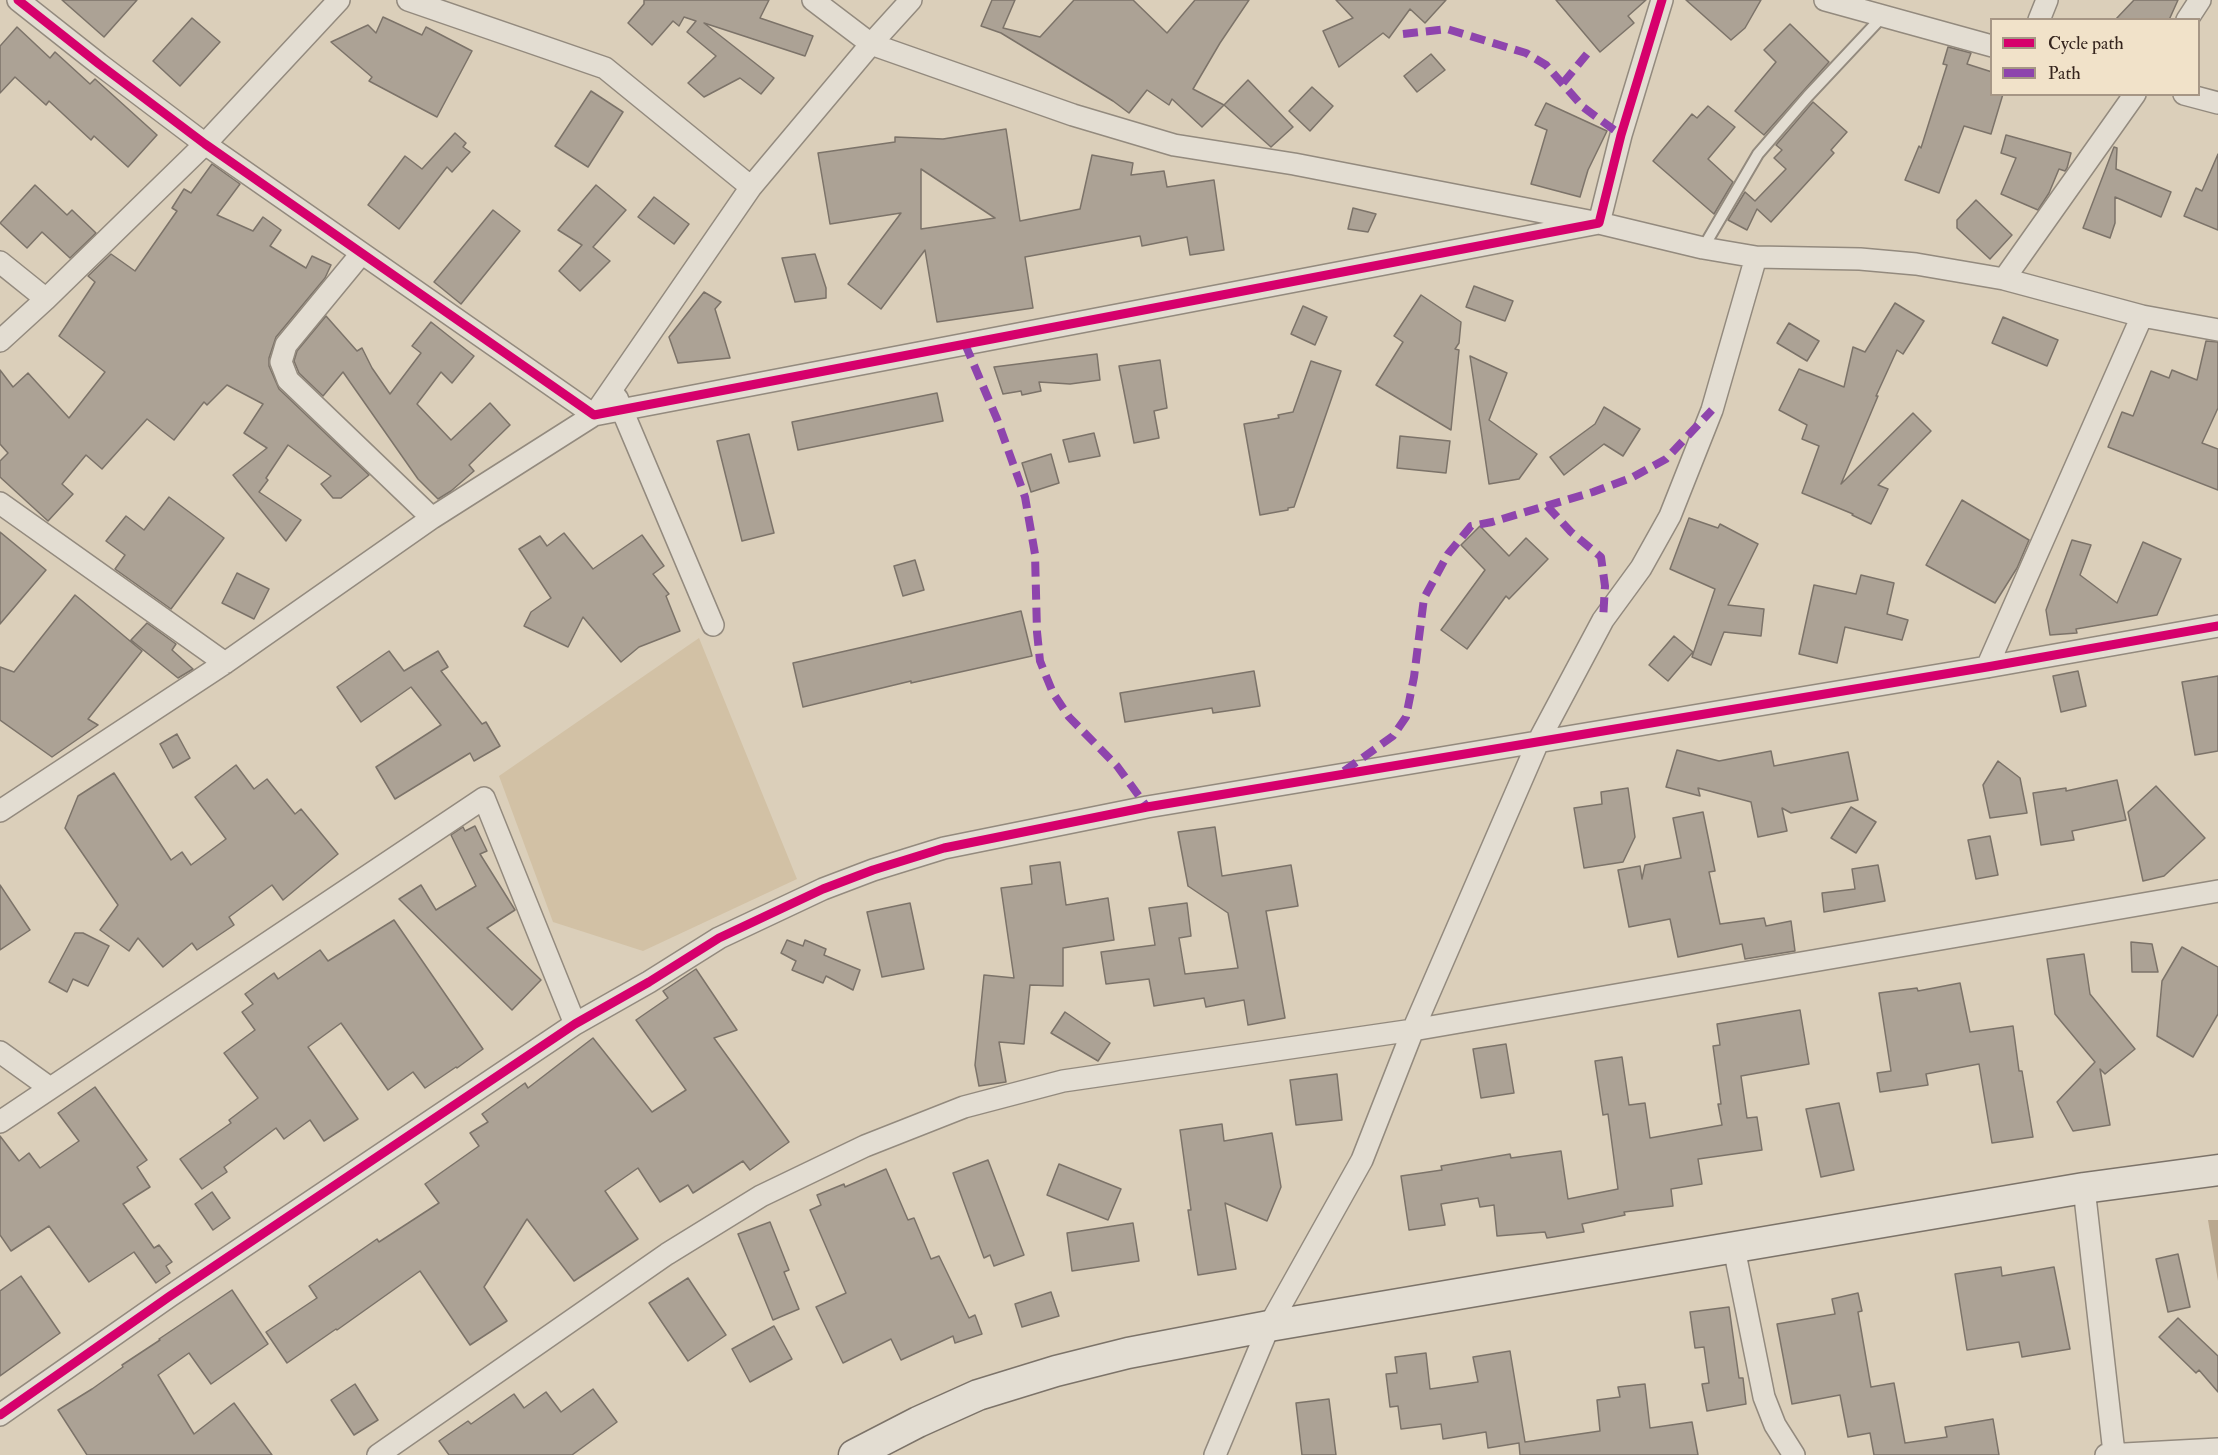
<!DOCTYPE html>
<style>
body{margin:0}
#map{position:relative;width:2218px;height:1455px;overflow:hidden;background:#dbcfba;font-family:"IM FELL Double Pica",serif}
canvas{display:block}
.legend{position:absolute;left:1990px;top:18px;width:210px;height:78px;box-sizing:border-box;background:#f1e2c9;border:2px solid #a69685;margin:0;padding:8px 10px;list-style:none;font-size:18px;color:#36251e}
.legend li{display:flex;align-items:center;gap:12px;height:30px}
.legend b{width:30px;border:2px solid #a69685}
</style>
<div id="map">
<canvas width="2218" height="1455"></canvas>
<ul class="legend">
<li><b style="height:8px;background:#d6006c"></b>Cycle path</li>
<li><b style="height:8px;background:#8e44ad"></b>Path</li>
</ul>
</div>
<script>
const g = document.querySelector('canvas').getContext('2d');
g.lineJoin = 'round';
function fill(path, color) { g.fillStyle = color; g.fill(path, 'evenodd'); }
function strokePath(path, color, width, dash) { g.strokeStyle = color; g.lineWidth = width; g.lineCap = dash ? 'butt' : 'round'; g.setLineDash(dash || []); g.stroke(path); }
fill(new Path2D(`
 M699 638 797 879 643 951 553 922 499 776Z`), '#d2c1a5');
fill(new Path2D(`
 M2208 1220H2218V1281Z`), '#baa88f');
const building = new Path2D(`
 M62 0H137L104 37Z
 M644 0H769L760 18 813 36 805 56 704 23 774 78 761 94 740 78 704 97 688 83 716 56 687 32 696 21 684 17 679 26 673 21 652 45 628 23 644 4Z
 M992 0H1015L1003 28 1040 37 1074 0H1133L1167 33 1195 0H1249L1220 43 1193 89 1224 105 1202 127 1172 99 1169 105 1147 90 1129 113 1113 101 1001 33 981 26Z
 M1336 0H1446L1425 23 1410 9 1389 38 1383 33 1339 67 1323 31 1353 18Z
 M1556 0H1646L1628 16 1634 23 1600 52Z
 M1686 0H1761L1745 28 1731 40Z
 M2134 0H2178L2169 20H2115Z
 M383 17 422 35 426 27 472 51 437 117 369 81 372 77 331 42 368 25 376 33Z
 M192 18 220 42 180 86 153 61Z
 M1790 24 1829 62 1764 135 1735 111 1776 62 1764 50Z
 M17 27 50 58 55 52 90 84 95 79 157 135 128 167 94 136 91 140 49 101 46 105 15 77 0 93V46Z
 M1948 47 1971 53 1967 64 1992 72V94H2003L1991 134 1964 126 1939 193 1905 180 1919 146 1921 148 1947 65 1943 64Z
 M1431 54 1445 70 1417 92 1404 76Z
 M1248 80 1293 127 1271 147 1224 105Z
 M1312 87 1333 106 1310 131 1289 111Z
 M591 91 623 112 588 167 555 146Z
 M1813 102 1847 132 1831 150 1834 153 1771 222 1757 209 1747 230 1728 220 1745 192 1755 201 1786 169 1774 158 1782 150 1776 145Z
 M1546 103 1607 131 1588 170 1580 197 1531 184 1547 130 1535 125Z
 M1708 106 1735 127 1708 159 1733 182 1714 214 1653 161 1692 114 1697 118Z
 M1006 129 1020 221 1080 209 1092 155 1133 163 1131 175 1164 171 1167 187 1214 180 1224 250 1190 255 1187 237 1142 246 1140 236 1025 257 1033 308 937 322 925 250 881 309 848 284 901 213 830 224 818 153 895 142V137L943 139ZM921 169 995 218 921 229Z
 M455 133 466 143 463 147 470 152 452 172 447 167 399 229 368 205 405 156 422 169Z
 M2006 135 2071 153 2067 168 2065 171 2059 169 2049 193 2038 210 2001 194 2016 158 2001 153Z
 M2114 147 2117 148 2116 169 2171 192 2161 217 2115 197V223L2110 238 2083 228Z
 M2218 154V230L2184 216 2196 188 2202 191Z
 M212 164 240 184 217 215 253 231 263 217 281 230 270 246 306 268 312 256 331 265 325 278 276 337 269 358V366L279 389 369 475 341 498H333L321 484 331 476 288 445 266 478 268 480 259 492 301 520 286 541 233 475 267 448 244 433 263 404 227 385 207 405 204 402 174 440 147 419 102 469 86 455 62 484 73 494 48 521 0 477V461L8 453 0 444V370L13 387 28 373 69 418 105 372 59 336 95 282 88 276 111 254 135 271 177 211 172 208 184 189 191 193Z
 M35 185 67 215 72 210 96 233 70 258 42 232 27 248 0 223Z
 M596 185 626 210 593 247 610 261 580 291 559 271 582 245 558 230Z
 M654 197 689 224 674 244 638 217Z
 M1976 200 2012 235 1990 259 1957 228V220Z
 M1353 208 1376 214 1368 232 1348 229Z
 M493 210 520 231 461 304 434 282Z
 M815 254 826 288V298L795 302 782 258Z
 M1474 286 1513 301 1505 321 1466 307Z
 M704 292 721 302 715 309 730 358 678 363 669 337Z
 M1421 295 1461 322 1459 343 1455 349 1459 350 1451 430 1376 385 1403 342 1394 336Z
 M1895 303 1924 321 1903 354 1897 350 1876 396H1878L1841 484 1913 413 1931 431 1878 485 1888 489 1871 524 1852 515 1853 514 1802 493 1819 446 1802 439 1807 425 1779 410 1799 369 1844 387 1853 347 1865 352Z
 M1303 306 1327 317 1315 345 1291 334Z
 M326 316 357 351 362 348 372 368 390 394 421 353 412 346 431 322 474 356 452 383 441 372 417 404 451 440 490 403 510 425 469 465 474 471 451 491 438 499 418 479 343 372 323 396 299 373 294 361 297 351Z
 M2003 317 2058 340 2047 366 1992 343Z
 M1789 323 1819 341 1807 361 1777 343Z
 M2206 341 2218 342V408L2202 443 2218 449V490L2108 447 2122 412 2133 416 2151 371 2169 378 2172 370 2197 380Z
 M1097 354 1100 380 1070 384 1039 382 1041 391 1022 395 1021 391 1003 394 994 367Z
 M1470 356 1507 373 1489 420 1537 454 1519 479 1489 484Z
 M1160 360 1167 408 1154 411 1159 438 1134 443 1119 366Z
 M1311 361 1341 371 1294 507 1288 508V510L1260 515 1244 424 1279 418 1278 415 1293 412Z
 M937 393 943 421 798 450 792 422Z
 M1604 407 1640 429 1623 456 1604 444 1564 475 1550 457 1595 424Z
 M1094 433 1100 456 1069 462 1063 440Z
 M749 434 774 533 742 541 717 441Z
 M1400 436 1450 441 1446 473 1397 468Z
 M1051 454 1059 483 1031 492 1022 463Z
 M169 497 224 538 171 609 115 569 125 555 106 541 126 516 144 530Z
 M1962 500 2029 540 2017 568 1995 603 1926 565Z
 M1689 518 1718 528 1720 524 1758 544 1728 605 1764 609 1761 636 1724 632 1711 665 1692 657 1715 589 1670 569Z
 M1480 526 1509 556 1526 538 1548 559 1509 599 1506 596 1467 649 1441 630 1485 570 1461 545Z
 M0 532 46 570 0 624Z
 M564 533 593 569 642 535 664 566 653 574 669 594 666 596 680 631 639 647 621 662 583 617 568 647 524 626 531 612 551 598 519 549 540 536 547 546Z
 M2072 540 2091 545 2080 575 2117 603 2143 542 2181 559 2157 615 2076 629 2077 633 2050 635 2046 610Z
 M915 560 924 590 903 596 894 566Z
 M237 573 269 589 254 619 222 603Z
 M1861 575 1894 583 1887 614 1908 620 1902 640 1845 627 1837 663 1799 654 1814 585 1856 594Z
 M75 595 142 651 88 719 98 725 52 757 0 720V667L14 672Z
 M1021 611 1032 656 911 683V681L803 707 793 663Z
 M147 623 176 644 172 650 193 669 178 678 131 640Z
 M1674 636 1693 652 1668 681 1649 665Z
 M389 651 404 671 438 651 448 667 441 671 482 724 486 722 500 746 474 761 470 753 395 799 376 767 441 725 411 687 361 722 337 687Z
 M1254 671 1260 706 1213 713 1212 708 1125 722 1120 693Z
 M2078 671 2086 706 2061 712 2053 676Z
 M2218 676V751L2195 755 2182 682Z
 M177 734 190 758 173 768 160 744Z
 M1677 750 1719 761 1771 751 1774 766 1848 752 1858 800 1791 813 1782 808 1787 831 1758 837 1751 802 1698 788 1700 796 1666 787Z
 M1998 761 2020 778 2027 813 1990 818 1983 785Z
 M236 765 254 789 267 779 295 814 301 809 338 854 283 900 272 885 229 917 234 925 197 950 192 943 163 967 138 938 129 951 100 930 118 905 65 828 78 796 114 773 171 860 182 852 191 865 226 839 195 797Z
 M2117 780 2126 820 2072 831 2074 840 2041 845 2033 793 2066 788V791Z
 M2156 786 2205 838 2164 876 2143 881 2128 812Z
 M1628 788 1635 837 1623 862 1584 868 1574 808 1602 804 1601 792Z
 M1851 807 1876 822 1856 853 1831 838Z
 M1703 812 1715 871 1709 872 1720 924 1764 918 1766 926 1791 921 1795 951 1745 959 1742 944 1678 957 1670 919 1629 927 1618 870 1640 866 1642 879 1645 865 1681 858 1673 818Z
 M475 826 487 851 480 854 515 910 487 928 541 980 512 1010 399 899 421 885 436 910 476 886 451 835 463 827 465 831Z
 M1215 827 1222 876 1291 865 1298 906 1266 911 1285 1018 1248 1025 1244 1000 1206 1007 1204 998 1154 1006 1149 979 1106 984 1101 952 1155 945 1149 908 1187 903 1191 936 1179 938 1185 974 1238 968 1228 913 1188 886 1178 832Z
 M1990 836 1998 875 1976 879 1968 840Z
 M1060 862 1066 905 1108 898 1114 940 1063 948V986L1030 985 1024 1044 999 1042 1006 1082 979 1086 975 1065 984 975 1014 978 1001 888 1032 884 1030 866Z
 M1878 865 1885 901 1824 912 1822 893 1855 889 1852 869Z
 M0 885 30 930 0 950Z
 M910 903 924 969 882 977 867 912Z
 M394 920 483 1049 457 1068 456 1067 425 1088 413 1072 388 1090 341 1023 308 1047 358 1119 324 1141 310 1120 284 1139 276 1128 224 1167 227 1172 202 1189 180 1159 231 1123 229 1120 258 1098 224 1053 255 1030 242 1012 253 1004 245 994 274 973 278 979 320 950 328 961Z
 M75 933H83L109 946 88 986 73 979 67 992 49 982Z
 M787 940 803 946 805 940 826 949 824 955 860 970 853 990 826 976 823 983 792 970 796 961 781 953Z
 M2131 942 2152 944 2158 972H2132Z
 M2182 947 2218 967V1014L2193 1057 2157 1036 2162 981Z
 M2084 954 2090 994 2135 1049 2105 1074 2100 1069 2110 1125 2073 1131 2057 1102 2095 1062 2055 1014 2047 959Z
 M696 969 737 1030 714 1038 789 1142 750 1170 743 1161 693 1193 688 1185 660 1202 638 1168 605 1191 638 1239 574 1281 527 1219 484 1287 507 1321 470 1345 420 1271 337 1330 336 1329 287 1363 266 1332 317 1298 309 1286 377 1239 379 1242 439 1203 425 1184 479 1146 470 1133 488 1122 482 1114 525 1083 528 1088 593 1038 652 1112 686 1090 636 1020 668 998 663 991Z
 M1960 983 1970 1032 2013 1026 2019 1071H2022L2033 1137 1992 1143 1979 1064 1926 1074 1928 1085 1880 1092 1877 1073 1891 1071 1879 993 1917 988 1918 991Z
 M1800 1010 1809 1064 1741 1076 1747 1118 1757 1117 1762 1150 1698 1159 1702 1184 1671 1189 1673 1206 1624 1212 1625 1215 1582 1224 1584 1232 1547 1238 1545 1232 1497 1236 1494 1205 1480 1207 1478 1198 1441 1204 1445 1225 1409 1230 1401 1176 1442 1170 1441 1166 1510 1154 1511 1158 1561 1151 1568 1199 1618 1189 1608 1114 1603 1115 1595 1061 1622 1057 1629 1105 1645 1103 1650 1138 1722 1125 1718 1104H1721L1713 1046 1720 1045 1717 1024Z
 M1065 1012 1110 1043 1098 1061 1051 1033Z
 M1506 1044 1514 1093 1481 1098 1473 1049Z
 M1337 1074 1342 1120 1296 1125 1290 1080Z
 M95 1087 147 1160 137 1167 150 1187 123 1204 154 1248 159 1245 172 1262 166 1266 170 1273 156 1283 134 1252 89 1282 49 1226 11 1251 0 1235V1136L19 1161 29 1153 40 1168 79 1141 58 1113Z
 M1839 1103 1854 1170 1821 1177 1806 1109Z
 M1222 1124 1224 1141 1272 1133 1281 1187 1267 1221 1225 1203 1236 1269 1198 1275 1188 1210H1191L1180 1130Z
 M988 1160 1024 1255 994 1266 990 1255 984 1258 953 1173Z
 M1059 1164 1121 1189 1108 1220 1047 1195Z
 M886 1169 908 1220 914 1218 931 1259 939 1256 969 1318 975 1315 982 1334 955 1343 953 1336 901 1360 891 1339 843 1363 816 1307 846 1293 810 1210 821 1205 817 1195 844 1184 845 1187Z
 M212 1192 230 1218 213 1230 195 1204Z
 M770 1222 789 1270 784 1272 799 1309 773 1320 738 1234Z
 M1133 1223 1139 1261 1072 1271 1067 1233Z
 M2178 1254 2190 1307 2168 1312 2156 1259Z
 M2001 1267 2002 1276 2054 1267 2070 1349 2022 1357 2019 1342 1967 1350 1955 1274Z
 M21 1276 60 1333 0 1376V1291Z
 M688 1278 726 1335 688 1361 649 1303Z
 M232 1290 268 1344 211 1384 189 1353 158 1375 194 1434 234 1403 272 1455H87L58 1410 92 1389 123 1367 122 1365 160 1340 159 1339Z
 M1051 1292 1059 1316 1022 1327 1015 1304Z
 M1858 1293 1862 1311 1858 1312 1871 1387 1894 1383 1905 1443 1947 1437 1945 1427 1993 1419 1999 1455H1874L1870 1433 1848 1437 1840 1395 1792 1404 1777 1324 1835 1314 1832 1299Z
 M1729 1307 1739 1378H1743L1746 1404 1707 1411 1702 1384 1709 1383 1704 1347 1695 1348 1690 1312Z
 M2178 1318 2218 1356V1392L2199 1370 2196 1373 2159 1337Z
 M774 1326 792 1359 750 1382 732 1349Z
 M1510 1351 1525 1442 1600 1431 1597 1400 1620 1397 1618 1387 1645 1384 1650 1428 1692 1422 1698 1455H1520L1519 1443 1488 1448 1486 1432 1443 1439 1441 1424 1401 1429 1398 1406 1390 1407 1386 1374 1397 1373 1395 1357 1426 1353 1430 1389 1478 1382 1473 1357Z
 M355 1384 378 1420 354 1435 331 1400Z
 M593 1389 617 1422 572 1455H449L439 1441 468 1421 471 1424 514 1394 524 1408 546 1392 561 1412Z
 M1329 1399 1336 1455H1302L1296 1403Z`);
fill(building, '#aca295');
strokePath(building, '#7c7369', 1.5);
const lane = new Path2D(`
 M1703 248 1758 154 1808 96 1883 16`);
const street = new Path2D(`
 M18 0 99 64 205 144 594 415 1599 223 1621 135 1662 0
 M408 0 605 68 751 187
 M813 0 871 44 1073 115 1174 145 1294 164 1599 223 1703 248 1756 257 1860 259 1916 264 2004 279 2142 316 2218 330
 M1825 0 1992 46
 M2039 20 2047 0
 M2187 20 2200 0
 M2184 94 2218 103
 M361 254 286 345 281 362 288 380 432 518
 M0 262 46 299
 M2004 279 2135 94
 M0 341 46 299 205 144 339 0
 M617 398 713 625
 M0 503 225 663
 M1987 667 2142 316
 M0 811 225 663 432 518 594 415 751 187 871 44 911 0
 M0 1052 50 1088
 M0 1122 484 798 575 1024
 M2084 1188 2114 1453
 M1734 1248 1764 1397 1775 1425 1794 1455
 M0 1415 170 1296 575 1024 649 982 719 938 823 889 873 870 944 848 1147 807 1987 667 2218 626
 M378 1455 667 1254 761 1196 865 1146 964 1107 1063 1081 1413 1030 2218 891
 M1215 1455 1269 1326 1362 1160 1413 1030 1538 742 1603 620 1641 568 1670 516 1712 410 1756 257
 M2106 1455 2218 1449`);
const secondary = new Path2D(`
 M854 1455 918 1422 978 1395 1056 1371 1128 1353 1269 1326 2084 1188 2218 1170`);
strokePath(lane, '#938a7e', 14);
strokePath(street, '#938a7e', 24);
strokePath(secondary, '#7c7369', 33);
strokePath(lane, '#e3ddd2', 10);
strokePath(street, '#e3ddd2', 21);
strokePath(secondary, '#e3ddd2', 30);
strokePath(new Path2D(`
 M1403 34 1447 29 1526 53 1546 65 1583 107 1621 135
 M1563 83 1587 54
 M965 344 997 419 1025 497 1035 554 1037 632 1040 661 1053 693 1069 717 1117 766 1147 807
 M1547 506 1571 532 1601 557 1605 586 1603 620
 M1344 771 1393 736 1406 717 1414 677 1424 598 1448 554 1471 526 1492 522 1593 492 1631 478 1666 459 1712 410`), '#8e44ad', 8, [15, 8]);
strokePath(new Path2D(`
 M18 0 99 64 205 144 594 415 1599 223 1621 135 1662 0
 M0 1415 170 1296 575 1024 649 982 719 938 823 889 873 870 944 848 1147 807 1987 667 2218 626`), '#d6006c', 9);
</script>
